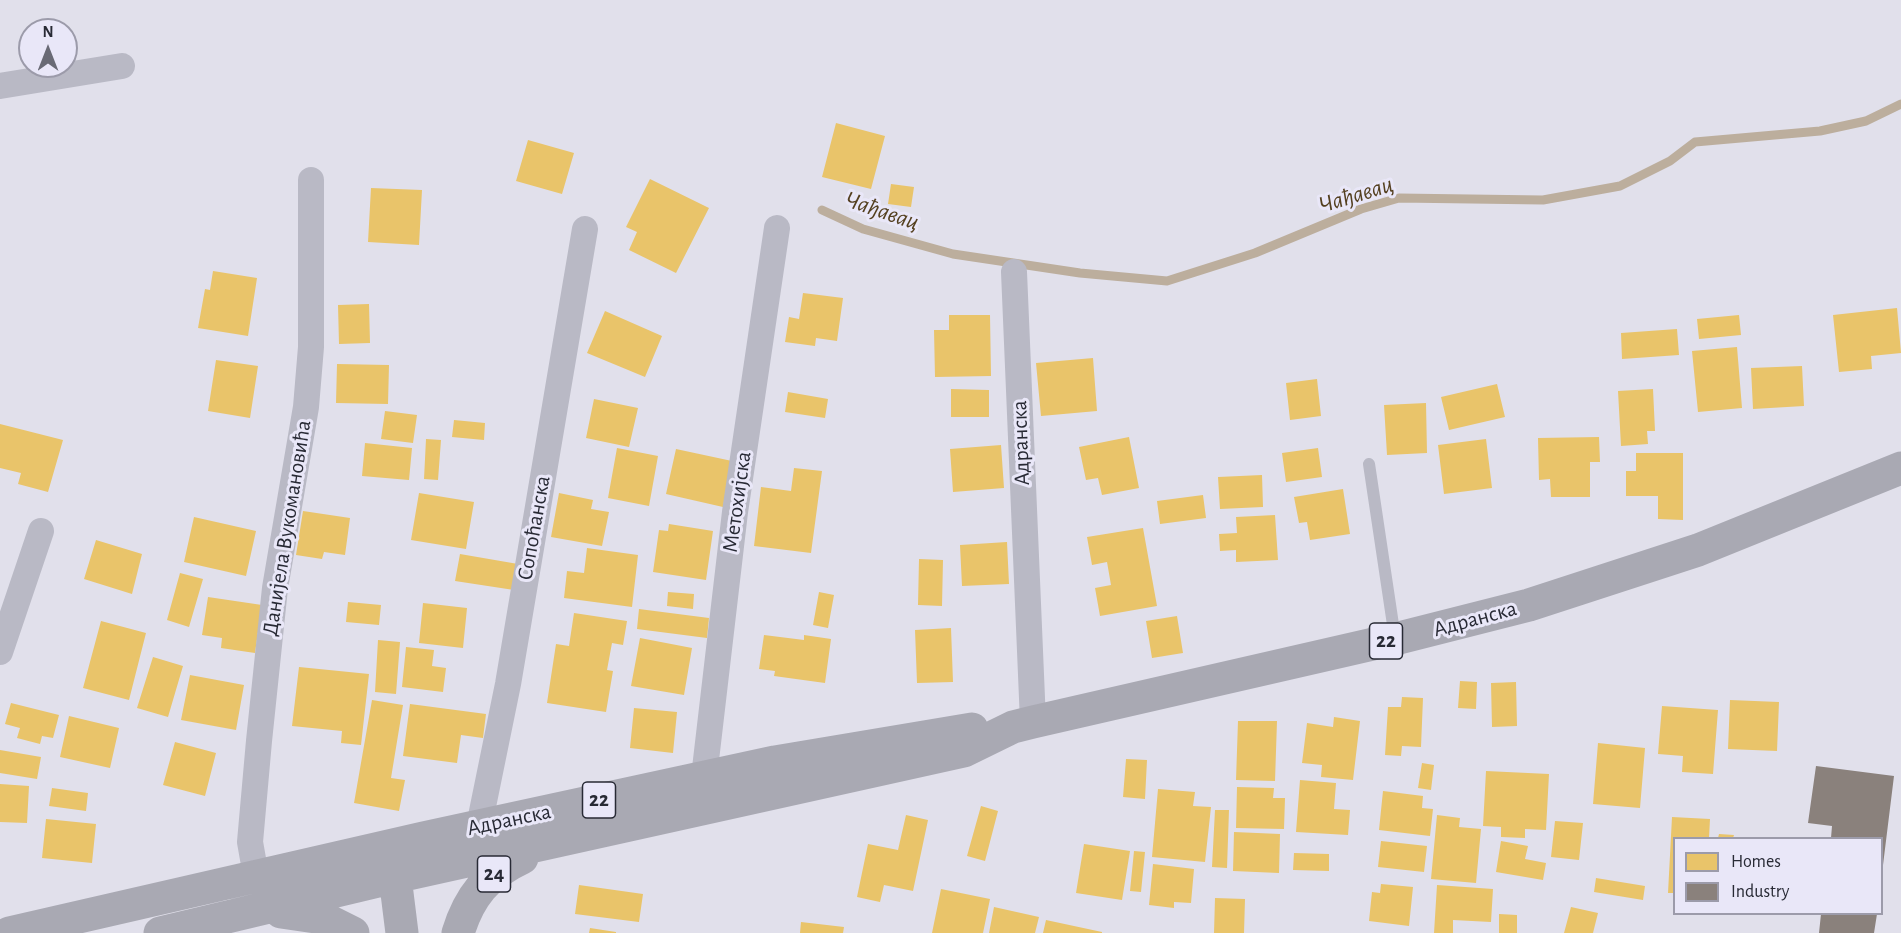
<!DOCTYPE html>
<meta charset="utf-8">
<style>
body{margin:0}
#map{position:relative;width:1901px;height:933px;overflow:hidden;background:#e1e0eb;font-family:"Alegreya Sans",sans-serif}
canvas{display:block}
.legend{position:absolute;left:1673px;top:837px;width:210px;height:78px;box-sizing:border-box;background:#e9e7f8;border:2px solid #9c9baa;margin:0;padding:8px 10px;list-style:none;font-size:18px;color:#282a35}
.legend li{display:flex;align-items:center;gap:12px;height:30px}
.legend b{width:30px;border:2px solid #9c9baa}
.north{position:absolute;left:18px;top:18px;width:60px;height:60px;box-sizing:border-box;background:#e9e7f8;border:2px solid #9c9baa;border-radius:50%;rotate:0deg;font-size:16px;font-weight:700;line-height:24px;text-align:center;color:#282a35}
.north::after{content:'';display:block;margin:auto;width:21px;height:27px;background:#696a75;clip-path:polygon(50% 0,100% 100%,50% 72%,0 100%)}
</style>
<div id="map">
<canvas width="1901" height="933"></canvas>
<ul class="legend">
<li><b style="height:16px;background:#e9c46a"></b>Homes</li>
<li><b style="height:16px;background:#8a817c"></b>Industry</li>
</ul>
<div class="north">N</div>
</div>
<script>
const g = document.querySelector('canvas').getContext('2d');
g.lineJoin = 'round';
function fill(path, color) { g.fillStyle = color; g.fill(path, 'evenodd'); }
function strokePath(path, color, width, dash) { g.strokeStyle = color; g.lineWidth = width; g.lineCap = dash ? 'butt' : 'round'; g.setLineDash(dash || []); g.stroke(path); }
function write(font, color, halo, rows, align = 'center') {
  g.font = font + ' "Alegreya Sans",sans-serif'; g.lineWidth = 6; g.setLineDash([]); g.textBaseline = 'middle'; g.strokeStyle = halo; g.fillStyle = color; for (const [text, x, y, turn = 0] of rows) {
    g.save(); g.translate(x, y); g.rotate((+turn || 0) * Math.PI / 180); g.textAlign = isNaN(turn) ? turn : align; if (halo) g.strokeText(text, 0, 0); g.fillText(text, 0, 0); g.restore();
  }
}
fill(new Path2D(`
 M836 123 885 136 871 189 822 177Z
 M528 140 574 153 562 194 516 181Z
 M650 179 709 208 676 273 629 250 637 232 626 227Z
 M891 184 914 187 911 207 888 204Z
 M371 188 422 190 419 245 368 242Z
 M213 271 257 278 248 336 198 328 205 289 210 290Z
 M803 293 843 298 837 341 816 338 815 346 785 342 789 317 799 319Z
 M369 304 370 343 339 344 338 305Z
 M1897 308 1901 353 1871 356 1872 369 1839 372 1833 315Z
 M605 311 662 336 645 377 587 353Z
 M949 315H990L991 376 935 377 934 330H949Z
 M1739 315 1741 335 1699 339 1697 319Z
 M1677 329 1679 355 1622 359 1621 333Z
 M1737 347 1742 408 1698 412 1692 351Z
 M1093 358 1097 411 1041 416 1036 363Z
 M216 360 258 366 250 418 208 411Z
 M337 364 389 365 388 404 336 403Z
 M1802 366 1804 406 1753 409 1751 368Z
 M1317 379 1321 416 1290 420 1286 383Z
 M1497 384 1505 417 1449 430 1441 397Z
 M951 389 989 390V417H951Z
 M1653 389 1655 431H1647L1648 444 1621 446 1618 391Z
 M788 392 828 399 825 418 785 412Z
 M594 399 638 408 629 447 586 438Z
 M1426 403 1427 453 1387 455 1384 405Z
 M385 411 417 415 413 443 381 439Z
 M454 420 485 423 484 440 452 437Z
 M0 424 63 440 48 492 18 484 21 473 0 468Z
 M1129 437 1139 488 1102 495 1098 478 1086 480 1079 447Z
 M1599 437 1600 462H1590V497H1551L1550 479 1539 480 1538 438Z
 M426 439 441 440 438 480 424 479Z
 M1486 439 1492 488 1444 494 1438 445Z
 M365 443 412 448 409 480 362 476Z
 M1001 445 1004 488 953 492 950 449Z
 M617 448 658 456 649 506 608 498Z
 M1318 448 1322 477 1286 482 1282 453Z
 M676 449 732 461 723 507 666 494Z
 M1636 453H1683V520L1658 519V496H1626V471H1636Z
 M794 468 822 471 811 553 754 546 761 487 791 491Z
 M1262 475 1263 507 1220 509 1218 477Z
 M1343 489 1350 534 1310 540 1307 522 1299 523 1294 497Z
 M419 493 474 502 466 549 411 540Z
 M559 493 593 500 591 509 609 512 602 546 551 537Z
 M1203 495 1206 518 1160 524 1157 501Z
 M303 511 350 518 345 555 324 552 322 559 296 555Z
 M1275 515 1278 560 1236 562V550L1220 551 1219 534 1237 533 1236 517Z
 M194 517 256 531 246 576 184 562Z
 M669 524 713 531 706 580 653 572 659 530 668 531Z
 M1143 528 1157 606 1100 616 1095 588 1111 585 1107 562 1092 565 1087 537Z
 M96 540 142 554 132 594 84 579Z
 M1007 542 1009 584 962 586 960 545Z
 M587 548 638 555 632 607 564 598 567 571 584 573Z
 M460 554 518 564 514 590 455 581Z
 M919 559 943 560 942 606 918 605Z
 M180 573 203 579 189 627 167 620Z
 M668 592 694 594 693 609 667 606Z
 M819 592 834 595 828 628 813 625Z
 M208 597 262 605 255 653 221 648 222 638 202 635Z
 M348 602 381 605 379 625 346 622Z
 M423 603 467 608 463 648 419 643Z
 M639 609 709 618 707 638 637 629Z
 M574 613 627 621 623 645 612 643 607 670 613 671 606 712 547 703 556 644 569 646Z
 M1177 616 1183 653 1152 658 1146 621Z
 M101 621 146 633 129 700 83 688Z
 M951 628 953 682 917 683 915 630Z
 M764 635 804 640V635L831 639 825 683 774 676 775 671 759 669Z
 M640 638 692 648 684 695 631 686Z
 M378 640 400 642 396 694 375 692Z
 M406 647 434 650 432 666 446 668 443 692 402 687Z
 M153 657 183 666 168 717 137 708Z
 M299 667 369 674 361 745 341 743 342 731 292 726Z
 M190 675 244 685 236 730 181 720Z
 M1460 681 1477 682 1476 709 1458 708Z
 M1516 682 1517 726 1492 727 1491 683Z
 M1402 697 1423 698 1421 747 1402 746 1401 756 1385 755 1388 707H1401Z
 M372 700 403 705 391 778 405 780 399 811 354 803Z
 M1730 700 1779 702 1777 751 1728 749Z
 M11 703 59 715 53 738 42 736 40 744 17 738 20 728 5 724Z
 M410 704 486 714 483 738 461 735 457 763 403 756Z
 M1662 706 1718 710 1713 774 1682 772 1683 756 1658 754Z
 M634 708 677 712 673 753 630 748Z
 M69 716 119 728 110 768 60 757Z
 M1334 717 1360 721 1353 780 1321 777 1322 765 1302 763 1307 723 1333 727Z
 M1238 721H1277L1275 781 1236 780Z
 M175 742 216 753 205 796 163 785Z
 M1598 743 1645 748 1640 808 1593 804Z
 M0 750 41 757 37 779 0 773Z
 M1126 759 1147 760 1145 799 1123 797Z
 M1422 763 1434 765 1431 790 1418 788Z
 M1486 771 1549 774 1546 830 1525 829V838L1501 837V827L1483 826Z
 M1300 780 1336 783 1334 809 1350 810 1348 835 1296 832Z
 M0 784 29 786 27 823 0 822Z
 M1237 787 1274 788 1273 798H1285L1284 829 1236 828Z
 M52 788 88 793 86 811 49 806Z
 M1158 789 1195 792 1193 806 1211 807 1205 862 1152 857Z
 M1383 791 1423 796 1422 808 1433 809 1430 836 1379 830Z
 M981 806 998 811 985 861 967 856Z
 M1215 810H1229L1227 868 1212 867Z
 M906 815 928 820 913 891 884 885 880 902 857 897 868 844 898 850Z
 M1437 815 1460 818 1459 827 1481 829 1476 883 1431 879Z
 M1672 817 1710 819 1709 838H1674V893H1668Z
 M46 819 96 824 92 863 42 858Z
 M1555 821 1583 823 1579 860 1551 857Z
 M1234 832 1280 834 1279 873 1233 871Z
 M1719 834 1734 835 1733 838H1718Z
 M1381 841 1427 846 1424 872 1378 867Z
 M1501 841 1528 846 1525 859 1546 863 1543 880 1496 872Z
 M1084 844 1130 851 1122 900 1076 893Z
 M1134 851 1145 852 1141 892 1130 891Z
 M1294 853 1329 854V871L1293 870Z
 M1153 864 1194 869 1191 903 1174 902V908L1149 905Z
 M1596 878 1645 886 1643 900 1594 892Z
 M1381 884 1413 887 1409 926 1369 921 1372 892 1380 893Z
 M579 885 643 894 639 922 575 914Z
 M1437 885 1493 889 1491 922 1453 920V933H1434Z
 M941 889 990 899 983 933H932Z
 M1215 898 1245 899 1244 933H1214Z
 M994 907 1039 917 1035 933H989Z
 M1571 907 1598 913 1593 933H1564Z
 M1499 914 1517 915V933H1499Z
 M1046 920 1102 932V933H1043Z
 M801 922 844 927 843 933H800Z
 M590 928 616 932V933H589Z`), '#e9c46a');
fill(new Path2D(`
 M1816 766 1894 776 1883 865 1882 838H1831L1832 826 1808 823Z
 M1821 914H1877L1874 933H1819Z`), '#8a817c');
strokePath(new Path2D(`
 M822 210 863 229 953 254 1080 273 1167 281 1255 253 1361 209 1399 198 1543 200 1620 186 1670 161 1695 142 1820 131 1866 121 1901 104`), '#bcae9d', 9);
strokePath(new Path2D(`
 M1369 464 1395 638`), '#b9b9c5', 12);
strokePath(new Path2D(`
 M0 86 122 66
 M1014 272 1033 722
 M0 652 41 531
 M704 777 735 512 777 228
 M479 826 508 684 585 229
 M256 876 250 842 259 741 275 588 306 407 311 347V180`), '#b9b9c5', 26);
strokePath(new Path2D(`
 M399 856 395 877 402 933
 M281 912 323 918 353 933
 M9 933 423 838 775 762 972 729
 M160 933 395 877 964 751 1013 727 1033 722 1395 639 1529 605 1698 550 1901 468
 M458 933C469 897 487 874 522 858`), '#a9a9b3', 33);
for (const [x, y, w] of [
 [1386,641,33],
 [599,800,33],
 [494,874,33]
]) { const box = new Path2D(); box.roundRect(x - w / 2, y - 18, w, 36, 4.5); g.fillStyle = '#e9e7f8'; g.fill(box); strokePath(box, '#282a35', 1.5); }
write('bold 21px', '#282a35', null, [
 ["22",1386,641],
 ["22",599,800],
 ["24",494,874]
]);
write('22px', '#282a35', '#e9e7f8', [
 ["Адранска",1021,443,-92],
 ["Метохијска",737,502,-82],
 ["Данијела Вукомановића",287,528,-81],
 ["Сопоћанска",534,528,-80],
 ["Адранска",1475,619,-15],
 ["Адранска",509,820,-12]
]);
write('italic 24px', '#544020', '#e9e7f8', [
 ["Чађавац",1356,195,-17],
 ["Чађавац",882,211,19]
]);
</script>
